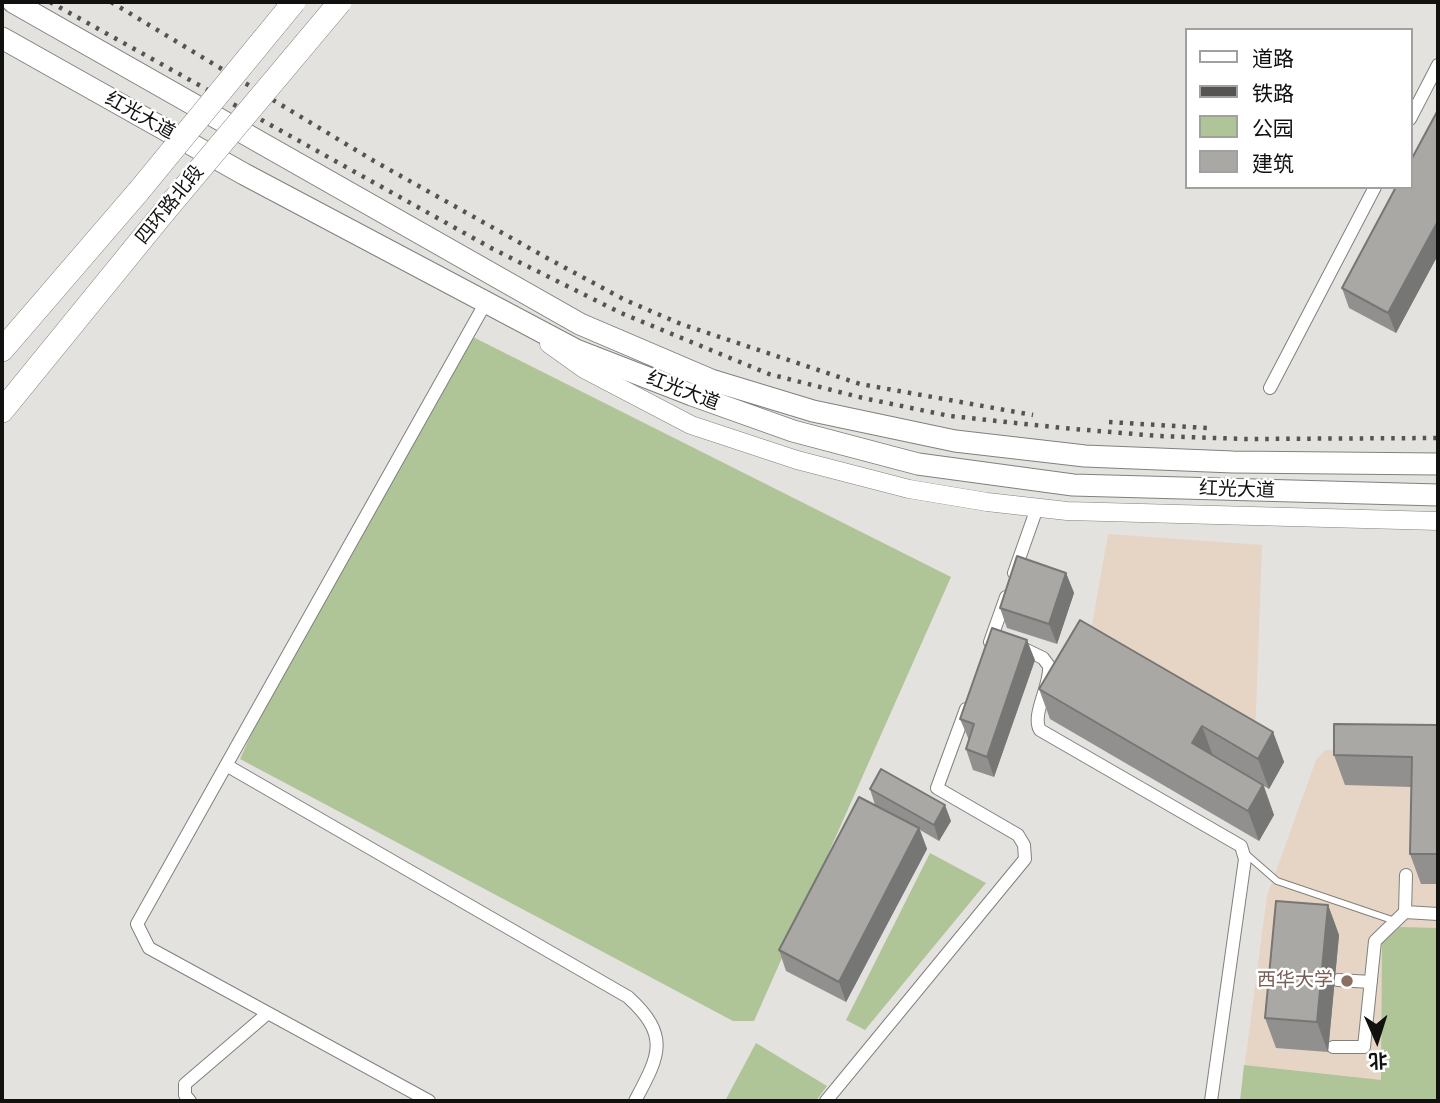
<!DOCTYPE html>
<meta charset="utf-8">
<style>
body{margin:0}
#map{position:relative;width:1440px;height:1103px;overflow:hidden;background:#e3e2df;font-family:"PT Sans Narrow","Noto Sans SC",sans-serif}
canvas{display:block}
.frame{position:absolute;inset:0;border:4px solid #111110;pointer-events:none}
.legend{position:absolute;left:1185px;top:28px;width:228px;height:161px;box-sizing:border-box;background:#fff;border:2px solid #a0a09f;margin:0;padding:9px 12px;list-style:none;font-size:21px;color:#111110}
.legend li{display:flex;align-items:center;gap:14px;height:35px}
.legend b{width:35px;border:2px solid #a0a09f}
.north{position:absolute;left:1342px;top:1005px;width:70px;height:70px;-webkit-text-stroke:5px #fff;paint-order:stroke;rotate:177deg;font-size:19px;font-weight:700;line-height:28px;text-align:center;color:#111110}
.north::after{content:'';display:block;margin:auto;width:24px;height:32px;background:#111110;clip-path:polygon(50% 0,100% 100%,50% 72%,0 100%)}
</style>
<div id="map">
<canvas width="1440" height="1103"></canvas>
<div class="frame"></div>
<ul class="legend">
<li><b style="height:9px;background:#fff"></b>道路</li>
<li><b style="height:9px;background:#555453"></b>铁路</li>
<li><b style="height:19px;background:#afc598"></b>公园</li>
<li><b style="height:19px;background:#a9a8a5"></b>建筑</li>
</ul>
<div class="north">北</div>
</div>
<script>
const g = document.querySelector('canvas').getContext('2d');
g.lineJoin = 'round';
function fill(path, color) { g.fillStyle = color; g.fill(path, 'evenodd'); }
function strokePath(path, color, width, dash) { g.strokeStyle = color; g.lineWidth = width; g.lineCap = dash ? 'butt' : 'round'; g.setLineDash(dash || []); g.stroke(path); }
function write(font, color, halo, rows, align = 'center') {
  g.font = font + ' "PT Sans Narrow","Noto Sans SC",sans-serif'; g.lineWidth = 5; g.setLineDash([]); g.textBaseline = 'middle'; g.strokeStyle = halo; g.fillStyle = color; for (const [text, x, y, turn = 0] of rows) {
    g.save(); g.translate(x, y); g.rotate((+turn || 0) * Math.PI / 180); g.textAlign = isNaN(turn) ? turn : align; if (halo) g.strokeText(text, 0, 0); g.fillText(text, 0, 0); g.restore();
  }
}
fill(new Path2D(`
 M1108 534 1262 545 1255 738 1089 642Z
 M1325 750 1438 751V1101H1240L1267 896 1316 760Z`), '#e6d5c4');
fill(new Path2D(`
 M473 337 951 577 754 1021H733L240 759 255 726Z
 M930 853 986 883 865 1030 846 1020Z
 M1400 927 1438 928V1101H1240L1244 1065 1381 1080 1382 943Z
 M756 1043 827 1086 816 1101H725Z`), '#afc598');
const service = new Path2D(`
 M1246 854 1277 881 1395 921`);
const minor = new Path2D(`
 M1410 119 1438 65
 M1270 388 1375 187
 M1014 573 1037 508
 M990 642 1006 597
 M1018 646 1043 658 1049 666C1051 685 1031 715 1040 730L1241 846 1245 859 1211 1101
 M226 765 628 997C671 1036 659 1056 635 1101
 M1405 912 1406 875
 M1338 980 1371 982
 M1333 1047H1364L1375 941 1405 912 1438 914
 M190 1101 185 1095V1084L268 1013
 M429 1101 149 948 137 924 486 302
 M826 1101 1025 859 1024 845 1018 835 937 788 966 709`);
const secondary = new Path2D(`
 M549 344 584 369 691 425 797 460 909 489 987 502 1067 511 1438 521`);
const trunk = new Path2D(`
 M13 2 580 324 711 380 813 411 955 441 1085 456 1233 462 1438 464
 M2 38 244 174 576 350 692 395 793 431 918 464 1073 485 1438 495`);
const motorway = new Path2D(`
 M2 350 138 192
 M2 411 164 212`);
strokePath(service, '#80807d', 8);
strokePath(minor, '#80807d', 14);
strokePath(secondary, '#80807d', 19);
strokePath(trunk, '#80807d', 23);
strokePath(motorway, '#80807d', 24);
strokePath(service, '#fff', 6);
strokePath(minor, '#fff', 12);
strokePath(secondary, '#fff', 18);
strokePath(trunk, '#fff', 21);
strokePath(motorway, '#fff', 23);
strokePath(new Path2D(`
 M50 2 493 249 621 313 769 374 863 398 950 416 1063 428 1158 436 1245 439 1438 438
 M111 2 374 161 547 258 625 300 681 324 860 384 1033 415
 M1109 422 1207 428`), '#555453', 4.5, [3.5, 7]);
const motorwayBridge = new Path2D(`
 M138 192 294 2
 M164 212 340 2`);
strokePath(motorwayBridge, '#80807d', 24, []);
strokePath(motorwayBridge, '#fff', 23);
fill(new Path2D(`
 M1438 110V255L1396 333 1349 308 1342 288Z
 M1066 573 1074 593 1057 644 1007 628 1000 608Z
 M1035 660 994 777 973 770 966 749 969 740 960 719Z
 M1039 689 1273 732 1284 762 1269 789 1264 786 1274 815 1259 841 1050 719Z
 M1438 725V884H1421L1410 854 1411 787 1345 785 1334 755Z
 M870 789 951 821 939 841 920 830 927 849 846 1002 786 971 779 950 894 815 875 805Z
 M1328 905 1339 935 1328 1052 1276 1048 1265 1018Z`), '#91908e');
fill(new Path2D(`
 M1438 221V255L1396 333 1388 313Z
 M1066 573 1074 593 1057 644 1049 624Z
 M1027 640 1035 660 994 777 987 757Z
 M1202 726 1213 756 1192 743Z
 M1273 732 1284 762 1269 789 1258 759Z
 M1263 785 1274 815 1259 841 1248 811Z
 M945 805 951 821 939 841 934 825Z
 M919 828 927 849 846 1002 839 982Z
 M1328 905 1339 935 1328 1052 1317 1022Z`), '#767674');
const building = new Path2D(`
 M1438 110V221L1388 313 1342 288 1396 187H1410V162Z
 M1017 556 1066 573 1049 624 1000 608Z
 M1080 620 1273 732 1258 759 1202 726 1192 743 1263 785 1248 811 1039 689Z
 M992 628 1027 640 987 757 966 749 974 724 960 719Z
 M1334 724 1438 725V854H1410L1412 757 1334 755Z
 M881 769 945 805 934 825 870 789Z
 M859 797 919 828 839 982 779 950Z
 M1276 901 1328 905 1317 1022 1265 1018Z`);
fill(building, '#a9a8a5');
strokePath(building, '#767674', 2);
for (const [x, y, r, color] of [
 [1347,981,7,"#8d6e63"]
]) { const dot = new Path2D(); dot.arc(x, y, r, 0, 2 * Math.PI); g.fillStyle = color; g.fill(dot); strokePath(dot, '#fff', 2.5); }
write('19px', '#111110', '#fff', [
 ["红光大道",140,116,29],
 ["四环路北段",170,205,-51],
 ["红光大道",683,391,21],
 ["红光大道",1237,490,2]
]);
write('19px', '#785e54', '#fff', [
 ["西华大学",1333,981]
], 'right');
</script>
